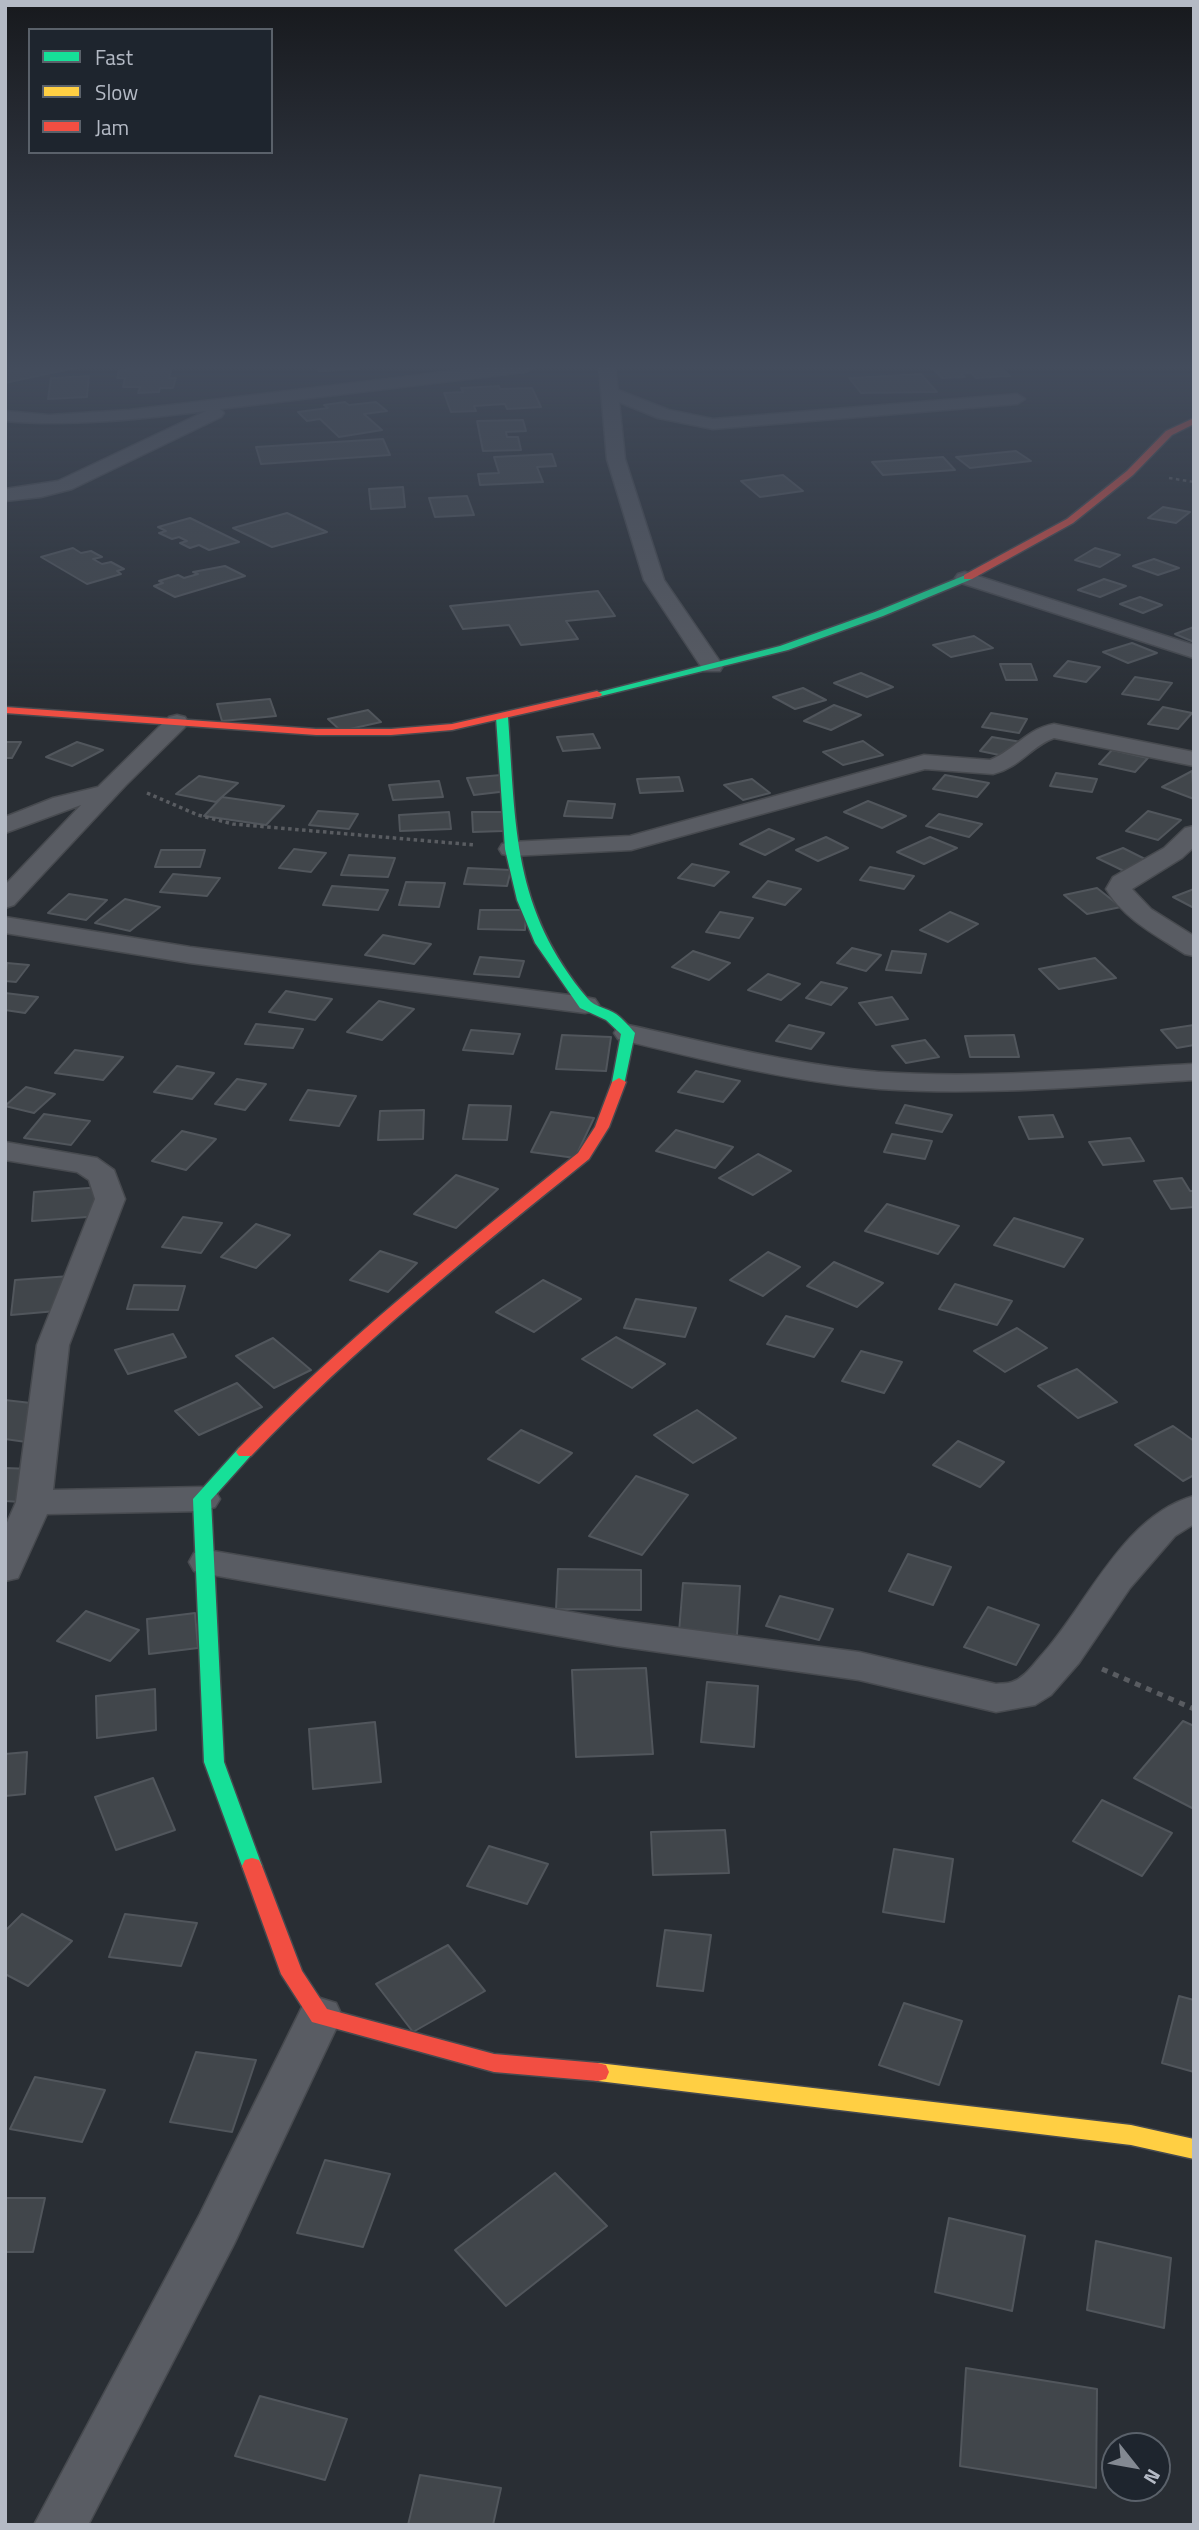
<!DOCTYPE html>
<style>
body{margin:0}
#map{position:relative;width:1199px;height:2530px;overflow:hidden;background:#292e34;font-family:"Titillium Web",sans-serif}
canvas{display:block}
.frame{position:absolute;inset:0;border:7px solid #b4bac5;pointer-events:none}
.legend{position:absolute;left:28px;top:28px;width:245px;height:126px;box-sizing:border-box;background:#1e252e;border:2px solid #5a616a;margin:0;padding:9px 12px;list-style:none;font-size:21px;color:#b4bac5}
.legend li{display:flex;align-items:center;gap:14px;height:35px}
.legend b{width:35px;border:2px solid #5a616a}
.north{position:absolute;left:1101px;top:2432px;width:70px;height:70px;box-sizing:border-box;background:#1e252e;border:2px solid #5a616a;border-radius:50%;rotate:121deg;font-size:19px;font-weight:700;line-height:28px;text-align:center;color:#b4bac5}
.north::after{content:'';display:block;margin:auto;width:24px;height:32px;background:#838992;clip-path:polygon(50% 0,100% 100%,50% 72%,0 100%)}
</style>
<div id="map">
<canvas width="1199" height="2530"></canvas>
<div class="frame"></div>
<ul class="legend">
<li><b style="height:9px;background:#16e098"></b>Fast</li>
<li><b style="height:9px;background:#ffcf43"></b>Slow</li>
<li><b style="height:9px;background:#f24e42"></b>Jam</li>
</ul>
<div class="north">N</div>
</div>
<script>
const g = document.querySelector('canvas').getContext('2d');
g.lineJoin = 'round';
function fill(path, color) { g.fillStyle = color; g.fill(path, 'evenodd'); }
function strokePath(path, color, width, dash) { g.strokeStyle = color; g.lineWidth = width; g.lineCap = dash ? 'butt' : 'round'; g.setLineDash(dash || []); g.stroke(path); }
const building = new Path2D(`
 M25 367H80L5 383V371Z
 M129 367H172L169 378H176L173 388H160L159 392 138 393 140 387H123L125 378H117L119 370H128Z
 M318 367H358L359 369 319 371Z
 M931 367H1000L1010 376 976 378 971 373 962 374 965 377 942 378Z
 M921 374 937 392 861 393 849 378Z
 M89 376 87 397 48 399 51 378Z
 M499 386 500 389 532 388 541 407 507 409 505 404 474 406 476 411 451 412 444 393 463 392 461 388Z
 M345 402 349 405 376 402 387 411 364 414 382 430 339 437 320 419 307 421 298 412 328 408 324 405Z
 M523 420 526 431 506 432 507 437H518L521 450 483 451 477 421Z
 M383 439 390 455 261 464 256 447Z
 M1016 451 1031 461 970 468 956 457Z
 M552 454 556 466 537 467 543 482 480 485 478 474 499 473 494 457Z
 M943 457 955 470 883 475 872 462Z
 M783 475 803 491 760 497 741 481Z
 M403 487 405 507 371 509 369 489Z
 M467 496 474 515 435 517 429 498Z
 M1163 507 1190 512 1176 523 1148 518Z
 M287 513 327 532 272 547 233 528Z
 M190 518 239 542 209 550 199 545 190 548 180 543 187 541 179 537 172 539 159 533 166 531 158 527Z
 M73 548 81 553 91 551 102 557 93 559 102 564 111 562 124 569 117 571 121 574 87 584 41 557Z
 M1095 548 1120 555 1100 567 1075 560Z
 M1154 559 1179 568 1158 575 1133 566Z
 M225 566 245 576 175 597 154 586 163 583 159 581 178 575 184 578 198 574 193 572Z
 M1104 579 1126 586 1100 597 1078 590Z
 M598 591 615 616 566 621 578 639 521 645 509 625 463 629 450 606Z
 M1140 597 1162 605 1143 613 1120 604Z
 M1194 627V642L1175 634Z
 M974 636 993 648 951 657 933 645Z
 M1132 643 1157 653 1128 663 1103 652Z
 M1068 661 1100 667 1086 682 1054 676Z
 M1000 664H1031L1037 680H1006Z
 M861 673 893 687 867 697 834 683Z
 M1135 677 1172 683 1159 700 1122 694Z
 M803 688 826 700 795 709 773 697Z
 M270 699 276 716 222 721 217 704Z
 M834 705 861 715 831 730 804 721Z
 M1163 707 1192 713 1178 729 1148 724Z
 M368 710 381 722 341 731 328 719Z
 M991 713 1027 719 1019 733 982 727Z
 M593 734 600 748 563 751 557 737Z
 M992 737 1021 742 1009 757 980 751Z
 M863 741 883 755 843 765 823 752Z
 M5 742H21L12 758H5Z
 M77 742 103 750 72 766 46 757Z
 M1112 750 1148 758 1135 772 1099 764Z
 M1192 771 1194 799 1162 787Z
 M1056 773 1097 779 1092 792 1050 786Z
 M501 775 508 791 474 795 467 778Z
 M945 775 989 783 977 797 933 789Z
 M199 776 238 783 216 802 176 794Z
 M679 777 683 791 640 793 637 779Z
 M752 779 770 793 743 800 724 785Z
 M439 781 443 797 393 800 389 785Z
 M222 797 284 806 266 825 204 816Z
 M568 801 615 804 612 818 564 816Z
 M868 801 906 816 882 828 844 812Z
 M318 811 358 814 349 829 309 825Z
 M1148 811 1181 820 1158 840 1126 831Z
 M449 812 451 829 400 831 399 815Z
 M472 812H503L504 831 473 832Z
 M939 814 982 824 969 837 926 826Z
 M769 829 794 839 765 855 740 844Z
 M826 837 848 848 818 861 796 850Z
 M930 837 957 848 924 864 897 852Z
 M1123 848 1151 862 1126 872 1097 858Z
 M294 849 326 853 311 872 279 868Z
 M161 850H205L200 867H155Z
 M349 855 395 858 388 877 341 875Z
 M692 864 729 872 714 886 678 878Z
 M870 867 914 876 904 889 860 880Z
 M468 868 511 870 507 886 464 884Z
 M173 874 220 878 207 896 160 892Z
 M768 881 801 889 785 905 753 897Z
 M406 882 445 883 439 907 399 905Z
 M332 886 388 890 378 910 323 905Z
 M1097 888 1121 907 1087 914 1064 895Z
 M1194 889V908L1173 897Z
 M69 894 107 900 86 920 48 913Z
 M125 899 160 907 130 931 95 923Z
 M480 910H526L525 930 478 929Z
 M720 912 753 918 739 938 706 932Z
 M950 912 978 924 948 942 920 930Z
 M383 935 431 944 414 964 365 955Z
 M852 948 881 955 866 971 837 963Z
 M693 951 730 963 709 980 672 967Z
 M892 951 926 954 921 973 886 970Z
 M480 957 524 961 519 977 474 974Z
 M1095 958 1116 978 1059 989 1039 969Z
 M7 963 29 965 16 982 5 981Z
 M768 974 800 984 781 1000 748 990Z
 M821 982 847 988 831 1005 806 998Z
 M286 991 332 999 315 1020 269 1012Z
 M5 993 38 997 25 1013 5 1010Z
 M892 997 908 1019 876 1025 859 1003Z
 M379 1001 414 1009 382 1040 347 1032Z
 M256 1024 303 1029 293 1048 245 1044Z
 M789 1025 824 1033 811 1049 776 1041Z
 M1194 1025V1045L1177 1048 1161 1030Z
 M471 1030 520 1034 513 1054 463 1050Z
 M562 1035 611 1037 606 1071 556 1069Z
 M1014 1035 1019 1057H970L965 1036Z
 M925 1040 939 1057 906 1063 892 1046Z
 M75 1050 123 1057 103 1080 55 1073Z
 M177 1066 214 1073 192 1099 154 1092Z
 M696 1071 740 1081 723 1102 678 1092Z
 M237 1079 266 1084 245 1110 215 1104Z
 M26 1087 55 1094 34 1113 5 1106Z
 M308 1090 356 1096 339 1126 290 1120Z
 M469 1105 511 1106 507 1140 463 1139Z
 M905 1105 952 1115 942 1132 896 1123Z
 M424 1110 423 1139 378 1140 380 1111Z
 M551 1112 594 1118 575 1158 531 1152Z
 M44 1114 90 1121 71 1145 24 1138Z
 M1053 1115 1063 1137 1029 1139 1019 1117Z
 M676 1130 733 1147 715 1168 656 1151Z
 M182 1131 216 1139 186 1170 152 1161Z
 M892 1134 932 1141 925 1159 884 1152Z
 M1130 1138 1144 1161 1103 1165 1089 1142Z
 M758 1154 791 1171 753 1195 719 1178Z
 M456 1175 498 1189 456 1228 414 1214Z
 M1182 1178 1190 1191H1194V1207L1171 1209 1154 1181Z
 M102 1187 101 1216 32 1221 34 1192Z
 M887 1204 959 1226 938 1254 865 1231Z
 M183 1217 222 1223 201 1253 162 1247Z
 M1014 1218 1083 1239 1064 1267 994 1245Z
 M256 1224 290 1235 256 1268 221 1257Z
 M380 1251 417 1263 388 1292 350 1280Z
 M768 1252 800 1267 763 1296 730 1280Z
 M834 1262 883 1283 857 1307 807 1286Z
 M70 1276 68 1310 11 1315 15 1280Z
 M543 1280 581 1299 534 1332 496 1312Z
 M955 1284 1012 1301 997 1325 939 1309Z
 M134 1285 185 1286 178 1310 127 1309Z
 M636 1299 696 1308 685 1337 624 1328Z
 M786 1316 833 1329 814 1357 767 1344Z
 M1017 1328 1047 1348 1005 1372 974 1351Z
 M173 1334 186 1357 128 1374 115 1350Z
 M616 1337 665 1364 632 1388 582 1359Z
 M273 1338 311 1370 274 1388 236 1356Z
 M861 1351 902 1362 884 1393 842 1381Z
 M1077 1369 1117 1402 1078 1418 1038 1386Z
 M237 1383 262 1407 199 1435 175 1411Z
 M5 1400 48 1405 26 1442 5 1439Z
 M697 1410 736 1438 693 1463 654 1435Z
 M1173 1426 1194 1441V1475L1183 1481 1135 1445Z
 M521 1430 572 1453 539 1483 488 1459Z
 M958 1441 1004 1462 980 1487 933 1465Z
 M5 1468 32 1469 21 1502 5 1501Z
 M636 1476 688 1495 642 1555 589 1536Z
 M908 1554 951 1567 933 1605 889 1591Z
 M558 1569 641 1570V1610L556 1609Z
 M683 1583 740 1586 737 1635 679 1632Z
 M780 1596 833 1609 819 1640 766 1626Z
 M988 1607 1039 1625 1016 1665 964 1647Z
 M86 1611 139 1630 110 1661 57 1641Z
 M195 1613 198 1648 149 1654 147 1619Z
 M646 1668 653 1754 576 1757 572 1670Z
 M707 1682 758 1686 754 1747 701 1742Z
 M155 1689 156 1730 97 1738 96 1696Z
 M1183 1721 1194 1726V1809L1134 1778Z
 M375 1722 381 1782 313 1789 309 1729Z
 M27 1752 25 1794 5 1796V1754Z
 M153 1778 175 1830 116 1850 95 1797Z
 M1102 1800 1172 1833 1142 1876 1073 1841Z
 M725 1830 729 1873 653 1875 651 1832Z
 M489 1846 548 1864 527 1904 467 1886Z
 M894 1849 953 1859 944 1922 883 1912Z
 M22 1914 72 1941 28 1986 5 1974V1931Z
 M125 1914 197 1923 181 1966 109 1957Z
 M665 1930 711 1935 703 1991 657 1986Z
 M448 1945 485 1991 413 2032 376 1984Z
 M1179 1996 1194 2000V2072L1162 2063Z
 M904 2003 962 2021 939 2085 879 2065Z
 M196 2052 256 2060 232 2132 170 2122Z
 M35 2077 105 2090 82 2142 10 2129Z
 M325 2160 390 2174 363 2247 297 2233Z
 M555 2173 607 2226 506 2306 455 2250Z
 M5 2198H45L33 2252H5Z
 M949 2218 1025 2236 1012 2311 935 2292Z
 M1096 2241 1171 2258 1164 2328 1087 2310Z
 M966 2368 1097 2389 1096 2488 960 2466Z
 M260 2396 347 2419 325 2480 235 2456Z
 M420 2475 501 2488 493 2525H408Z`);
fill(building, '#41464b');
strokePath(building, '#51565c', 2);
const street = new Path2D(`
 M486 367H534L526 372 220 409 224 413 221 417 72 489 41 497 5 501V489L58 481 206 411C139 419 73 427 5 421V411L49 415 129 410Z
 M599 367H615L618 390 669 410 713 419 1017 394 1025 399 1017 404 713 429 658 418 619 402 625 459 664 580 723 666 720 671H704L644 580 607 459Z
 M965 572 1194 645V658L958 582 955 578 958 574Z
 M177 715 185 717 188 722 185 727 126 785 14 905 5 908V885L81 805 5 833V817L53 798 98 787 169 717Z
 M1054 724 1194 752V766L1054 738C1031 746 1021 767 993 774L925 769 631 850 511 856 502 854 499 849 502 844 511 842 630 836 924 755 990 760C1015 750 1026 729 1054 724Z
 M1194 826V847L1182 858 1132 889 1151 909 1194 936V956L1185 954C1156 935 1125 920 1106 889L1113 877 1164 848 1185 828Z
 M5 917 190 947 585 997 595 999 599 1005 595 1011 585 1013 190 963 5 933Z
 M628 1025C711 1043 794 1065 879 1072 984 1079 1089 1069 1194 1064V1080C1089 1086 984 1096 880 1089 792 1082 704 1060 618 1039L614 1033 618 1027Z
 M5 1142 97 1158 114 1170 125 1199 69 1345 53 1490 202 1487 215 1491 220 1499 215 1507 202 1511 47 1514 18 1578 5 1581V1527L16 1502 37 1345 95 1199 89 1180 77 1172 5 1160Z
 M1194 1496V1524L1175 1536 1130 1588 1079 1663 1051 1695 1035 1705 996 1712 859 1680 617 1646 207 1574 194 1571 189 1562 194 1553 207 1550 617 1620 859 1652 996 1684C1001 1683 1007 1684 1012 1682 1024 1678 1032 1666 1040 1657 1087 1606 1122 1516 1194 1496Z
 M320 1998 336 2003 342 2016 234 2244 88 2525H34L200 2214 304 2003Z`);
const fast = new Path2D(`
 M968 574 972 575V579L883 616 788 650 597 697 592 694 780 646 875 612Z
 M502 714 508 717C516 827 512 909 588 999 595 1007 607 1008 616 1014 623 1019 630 1027 635 1033L624 1085 619 1086 612 1082 621 1034 606 1020 580 1008 535 943 517 900 505 849 496 717Z
 M245 1446 254 1452 211 1500 224 1762 262 1866 259 1872 252 1874 245 1872 242 1866 204 1762 193 1499 239 1448Z`);
const slow = new Path2D(`
 M598 2063 1131 2125 1194 2139V2159L1131 2145 598 2081 590 2079 587 2072 590 2065Z`);
const jam = new Path2D(`
 M1194 418V424L1172 435 1133 475 1073 523 972 579H964V575L1067 519 1127 471 1166 431Z
 M597 691 602 694 601 696 452 730 391 735H316L5 713V707L316 729H391L452 724Z
 M619 1078 626 1082 609 1127 589 1159C472 1253 355 1347 251 1456H239L236 1452 239 1448C344 1340 461 1247 578 1153L595 1127 612 1082Z
 M252 1858 259 1860 262 1866 302 1971 327 2009 494 2054 598 2063 606 2065 609 2072 606 2079 598 2081 494 2072 312 2022 281 1974 242 1866 245 1860Z`);
strokePath(street, '#474a4f', 3);
strokePath(fast, '#474a4f', 3);
strokePath(slow, '#474a4f', 3);
strokePath(jam, '#474a4f', 3);
strokePath(new Path2D(`
 M1169 478 1194 482`), '#595c61', 2.5, [3.5, 3.5]);
strokePath(new Path2D(`
 M147 793 198 815 233 824 475 845`), '#595c61', 3.5, [3.5, 3.5]);
strokePath(new Path2D(`
 M1102 1669 1194 1709`), '#595c61', 5, [6, 6]);
fill(street, '#595c63');
fill(fast, '#16e098');
fill(slow, '#ffcf43');
fill(jam, '#f24e42');
const sky = g.createLinearGradient(0, 0, 0, 721);
sky.addColorStop(0, '#17191d');
sky.addColorStop(0.51, '#434c5c');
sky.addColorStop(1, '#434c5c00');
g.fillStyle = sky;
g.fillRect(0, 0, 1199, 721);
</script>
